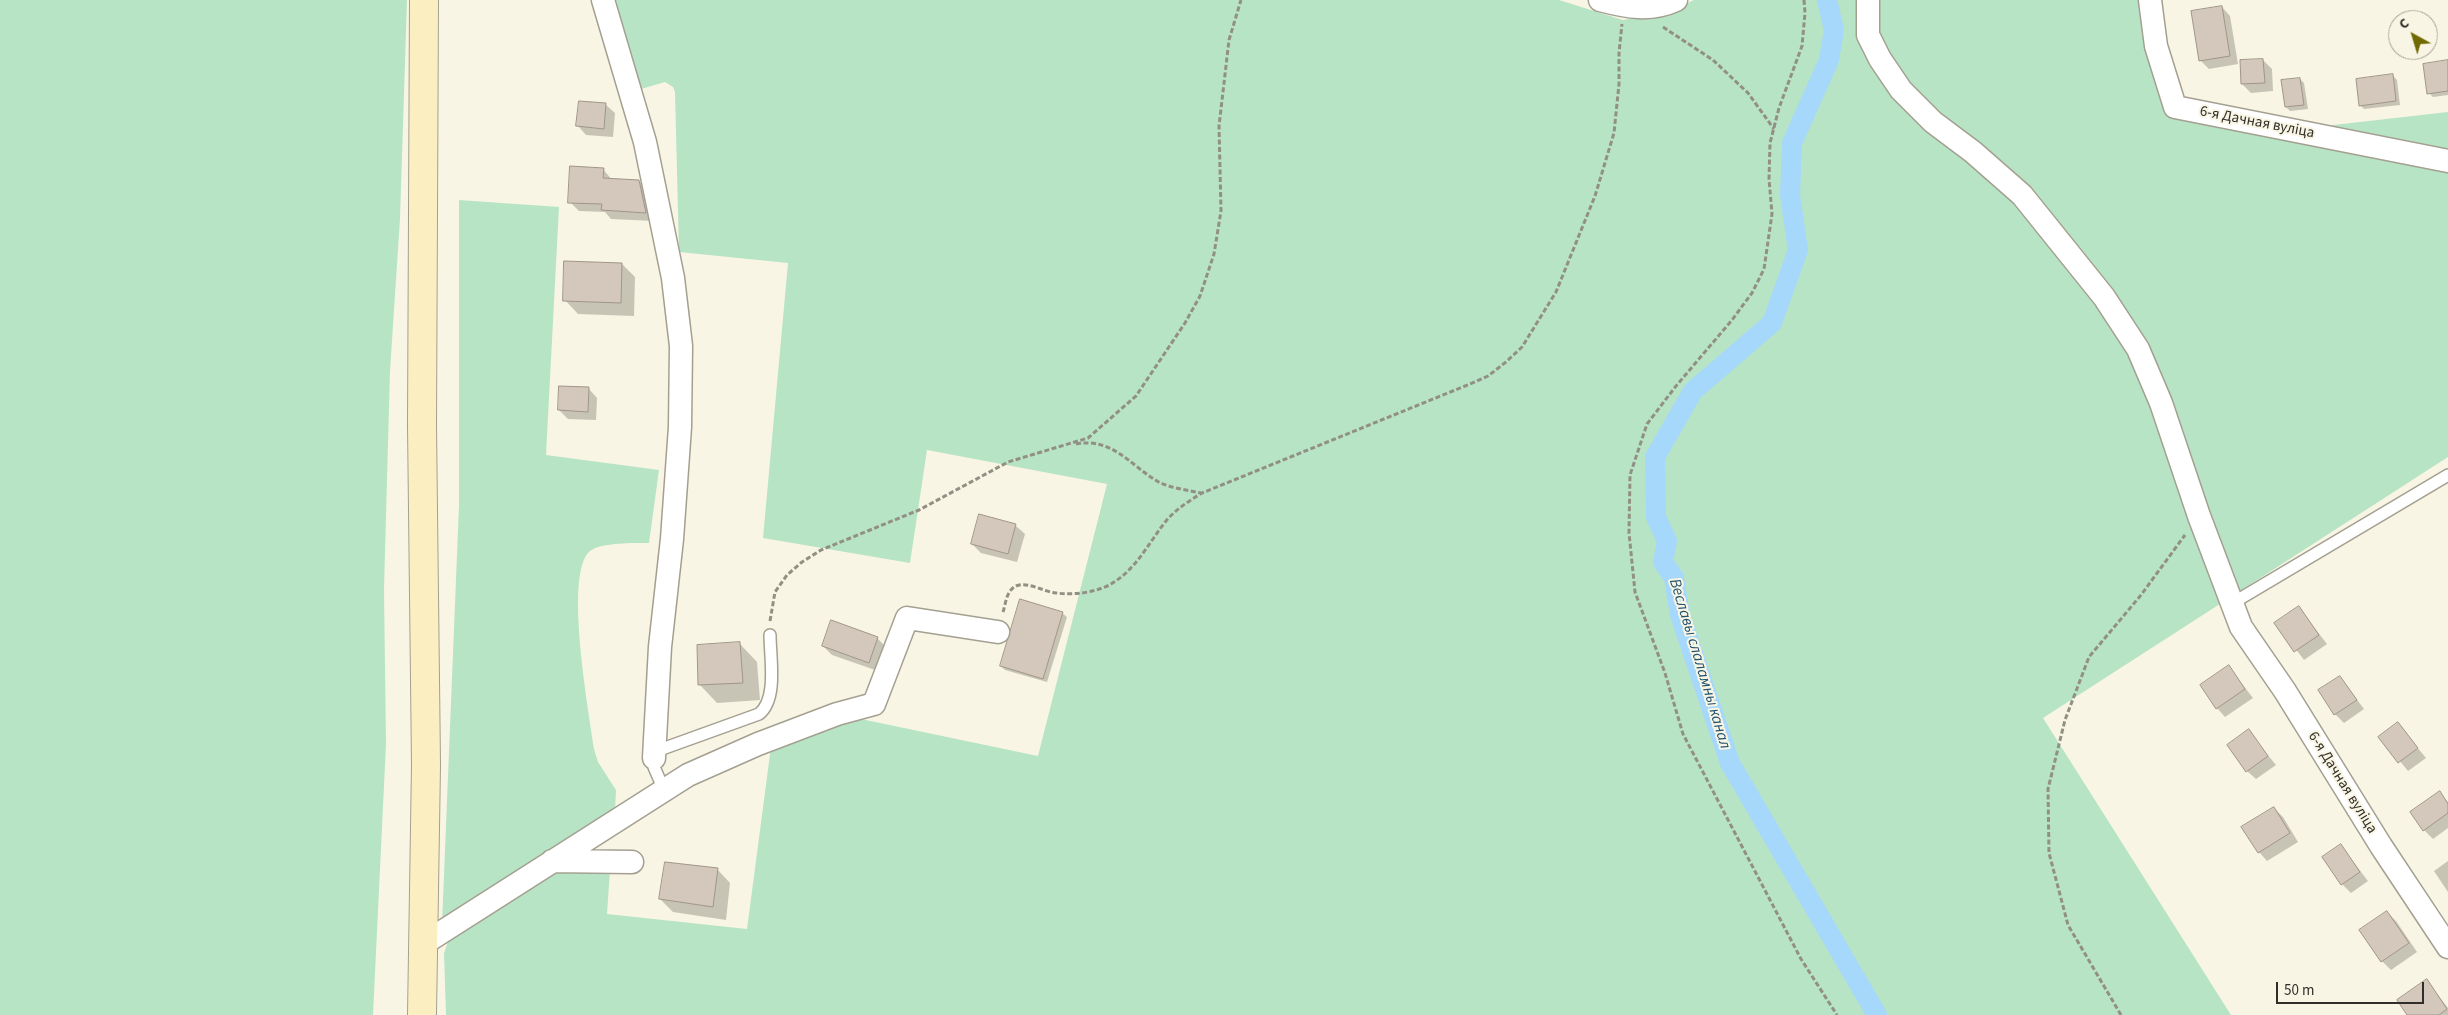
<!DOCTYPE html>
<meta charset="utf-8">
<style>
body{margin:0}
#map{position:relative;width:2448px;height:1015px;overflow:hidden;background:#f9f5e4;font-family:"Source Sans 3",sans-serif}
canvas{display:block}
.north{position:absolute;left:2388px;top:10px;width:50px;height:50px;box-sizing:border-box;background:#f9f5e4;border:1px solid #a9a599;border-radius:50%;rotate:321deg;font-size:14px;font-weight:700;line-height:20px;text-align:center;color:#302e28}
.north::after{content:'';display:block;margin:auto;width:18px;height:22px;background:#716a03;clip-path:polygon(50% 0,100% 100%,50% 72%,0 100%)}
.scale{position:absolute;left:2276px;top:982px;width:148px;height:22px;box-sizing:border-box;border:2px solid #302e28;border-top:0;padding-left:6px;font-size:15px;line-height:18px;white-space:nowrap;color:#302e28;-webkit-text-stroke:4px #f9f5e4;paint-order:stroke}
</style>
<div id="map">
<canvas width="2448" height="1015"></canvas>
<div class="north">С</div>
<div class="scale">50 m</div>
</div>
<script>
const g = document.querySelector('canvas').getContext('2d');
g.lineJoin = 'round';
function fill(path, color) { g.fillStyle = color; g.fill(path, 'evenodd'); }
function strokePath(path, color, width, dash) { g.strokeStyle = color; g.lineWidth = width; g.lineCap = dash ? 'butt' : 'round'; g.setLineDash(dash || []); g.stroke(path); }
function write(font, color, halo, rows, align = 'center') {
  g.font = font + ' "Source Sans 3",sans-serif'; g.lineWidth = 4; g.setLineDash([]); g.textBaseline = 'middle'; g.strokeStyle = halo; g.fillStyle = color; for (const [text, x, y, turn = 0] of rows) {
    g.save(); g.translate(x, y); g.rotate((+turn || 0) * Math.PI / 180); g.textAlign = isNaN(turn) ? turn : align; if (halo) g.strokeText(text, 0, 0); g.fillText(text, 0, 0); g.restore();
  }
}
fill(new Path2D(`
 M0 0H407L400 219 390 371 384 589 386 744 373 1015H0Z
 M616 0H1559L1623 20 1670 11 1694 0H2150L2175 107 2289 130 2448 112V457L2043 718 2231 1015H446L444 953 449 939 557 868 610 870 607 914 747 929 772 739 837 714 1038 756 1107 484 927 450 910 563 763 538 788 263 679 252 675 92 673 87 665 82 624 94Z
 M459 200 559 207 546 455 659 470 649 543C635 543 599 542 589 552 564 576 589 712 594 749L598 762 616 790 615 811 442 924 459 505Z`), '#b8e4c6');
fill(new Path2D(`
 M2222 7 2230 16 2238 64 2209 69 2200 60Z
 M2263 60 2272 69 2273 91 2251 93 2242 84Z
 M2448 61V95L2433 97 2429 93Z
 M2393 76 2397 80 2400 105 2364 109 2360 105Z
 M2300 79 2304 83 2308 109 2290 111 2286 107Z
 M580 102 606 105 615 113 613 137 586 135 578 126Z
 M603 169 612 180 639 181 648 190 654 221 611 219 605 212 579 211 570 202Z
 M622 264 635 277 634 316 578 314 565 300Z
 M589 389 597 398 596 420 568 419 559 410Z
 M980 516 1016 526 1025 534 1017 562 981 553 972 544Z
 M2299 608 2327 644 2304 660 2276 623Z
 M1062 613 1067 617 1047 682 1005 670 1001 666Z
 M877 638 886 647 878 671 832 655 823 646Z
 M740 644 757 662 760 700 717 703 700 685Z
 M2229 667 2253 698 2225 717 2217 708Z
 M2340 677 2364 709 2344 723 2335 714Z
 M2398 724 2426 758 2408 771 2380 737Z
 M2248 731 2276 765 2256 779 2247 771Z
 M2439 793 2448 802V828L2433 839 2424 830Z
 M2274 808 2283 817 2298 842 2267 861 2259 852Z
 M2341 846 2368 881 2351 893 2342 884Z
 M2448 861V892L2434 871Z
 M717 869 730 883 726 920 673 912 660 899Z
 M2387 912 2396 921 2417 952 2391 970 2382 961Z
 M2427 981 2448 1008V1015H2409Z`), '#0003');
strokePath(new Path2D(`
 M1827 0 1834 30 1829 60 1792 143 1790 195 1798 250 1772 323 1693 391 1655 457 1656 517 1667 541 1663 562 1674 578 1680 615 1730 763 1877 1015`), '#a5d8fb', 20);
const building = new Path2D(`
 M2222 6 2230 56 2199 61 2191 11Z
 M2263 59 2265 83 2241 84 2240 60Z
 M2448 60V91L2427 94 2423 64Z
 M2393 74 2396 101 2359 106 2356 79Z
 M2300 78 2304 105 2285 107 2281 80Z
 M579 101 606 103 604 129 576 126Z
 M570 166 604 168 603 178 639 180 646 213 601 210 602 204 568 203Z
 M564 261 622 263 621 303 563 301Z
 M559 386 589 387 588 412 558 410Z
 M979 514 1016 524 1008 554 971 544Z
 M1020 599 1063 612 1043 679 1000 666Z
 M2299 606 2319 635 2294 652 2274 623Z
 M831 620 878 637 869 663 822 646Z
 M740 642 743 683 698 685 697 645Z
 M2229 665 2245 689 2216 709 2200 685Z
 M2340 676 2357 700 2334 715 2318 690Z
 M2398 722 2418 748 2398 763 2378 737Z
 M2249 729 2268 756 2246 772 2227 745Z
 M2440 791 2448 804V813L2423 831 2410 812Z
 M2274 807 2290 833 2258 853 2241 827Z
 M2341 844 2360 872 2341 885 2322 857Z
 M665 862 718 868 713 907 659 899Z
 M2387 911 2409 943 2381 962 2359 930Z
 M2427 979 2447 1009 2439 1015H2407L2397 1000Z`);
fill(building, '#d3c8bb');
strokePath(building, '#a09588', 1);
const lane = new Path2D(`
 M2231 604 2448 475
 M664 790 654 767 657 752 662 749 759 714C778 699 770 658 770 635`);
const street = new Path2D(`
 M603 0 645 142 673 278 681 346 680 427 672 539 660 647 654 758
 M1600 0C1627 7 1650 12 1676 0
 M1868 0V35L1880 59 1901 90 1933 122 1973 152 2022 195 2104 297 2138 349 2161 403 2199 516 2241 627 2285 691 2381 846 2448 947
 M2150 0 2156 46 2175 107 2448 161
 M552 861 632 862
 M423 944 688 775 758 744 837 714 874 704 907 618 998 632`);
const secondary = new Path2D(`
 M422 1015 426 765 422 425 424 0`);
strokePath(lane, '#a4a091', 14);
strokePath(street, '#a4a091', 25);
strokePath(secondary, '#a4a091', 30);
strokePath(new Path2D(`
 M1804 0 1805 13 1802 46 1779 108 1770 143 1769 179 1772 214 1764 269 1752 293 1732 320 1676 386 1647 424 1630 475 1629 533 1635 592 1665 673 1683 734 1801 959 1837 1015
 M1663 27 1713 60 1748 93 1774 129
 M1076 444C1112 437 1130 465 1157 481 1169 488 1187 490 1201 493
 M1003 612C1006 603 1006 591 1016 586 1028 581 1044 592 1056 593 1073 595 1090 593 1105 587 1134 574 1147 545 1166 521 1176 509 1189 501 1202 493L1470 384 1488 376 1506 362 1522 347 1556 292 1595 196 1614 133 1619 84V53L1622 24
 M770 621 775 592 787 575 802 562 821 550 919 510 1008 462 1088 438 1136 396 1185 323 1200 296 1214 254 1221 211 1219 126 1229 40 1241 0
 M2121 1015 2068 925 2049 853 2048 789 2065 720 2089 657 2141 595 2185 535`), '#928f84', 3, [5, 2.5]);
strokePath(lane, '#fff', 11);
strokePath(street, '#fff', 22);
strokePath(secondary, '#fbefc2', 28);
write('15px', '#302e28', '#f9f5e4', [
 ["6-я Дачная вуліца",2257,123,11],
 ["6-я Дачная вуліца",2342,783,58]
]);
write('italic 16px', '#215370', '#f9f5e4', [
 ["Веславы слаламны канал",1699,664,73]
]);
</script>
